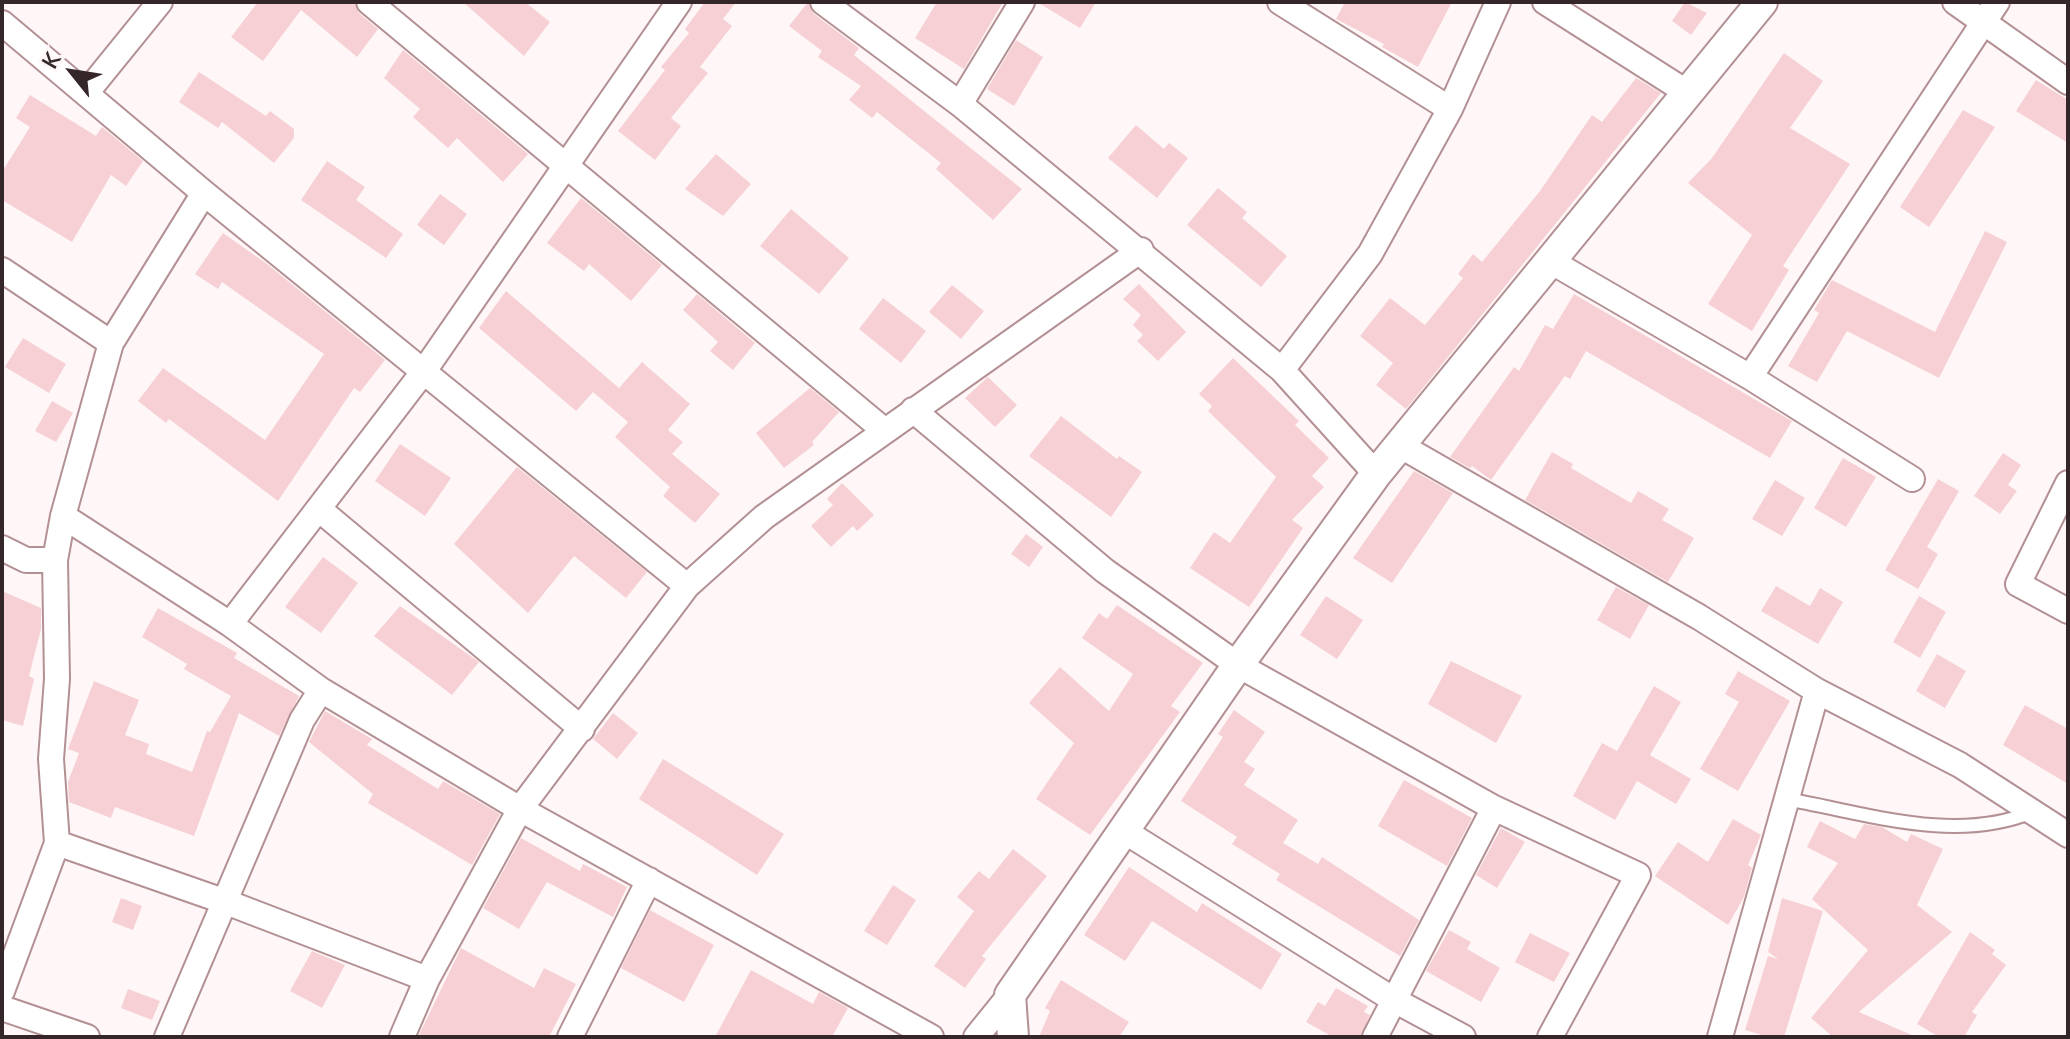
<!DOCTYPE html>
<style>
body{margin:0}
#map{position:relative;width:2070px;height:1039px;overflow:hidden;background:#fff7f7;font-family:Manrope,sans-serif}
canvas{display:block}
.frame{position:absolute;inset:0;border:4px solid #352729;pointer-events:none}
.north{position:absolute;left:32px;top:32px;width:80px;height:80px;-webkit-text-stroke:6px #fff7f7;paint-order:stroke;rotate:300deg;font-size:22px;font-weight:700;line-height:32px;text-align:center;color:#352729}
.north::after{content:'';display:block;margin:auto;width:28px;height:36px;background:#352729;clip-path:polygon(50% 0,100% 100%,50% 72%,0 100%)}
</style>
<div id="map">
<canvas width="2070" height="1039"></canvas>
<div class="frame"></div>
<div class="north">K</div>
</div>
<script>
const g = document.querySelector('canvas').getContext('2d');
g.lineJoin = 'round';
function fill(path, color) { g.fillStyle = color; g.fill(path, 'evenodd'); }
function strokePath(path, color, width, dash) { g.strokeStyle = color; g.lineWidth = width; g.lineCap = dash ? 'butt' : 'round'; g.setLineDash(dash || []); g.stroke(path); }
fill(new Path2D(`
 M258 2H353L359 13 378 29 357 57 301 10 263 61 231 37Z
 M463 2H525L550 22 524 56Z
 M705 2H736L723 19 732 26 700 67 708 73 671 118 681 126 655 160 618 131 665 70 661 67 689 33 685 29Z
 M808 2 814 14 859 48 854 55 1022 189 993 220 936 169 941 163 877 112 872 118 849 100 861 86 818 57 822 51 789 26Z
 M937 2H1003L964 69 915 38Z
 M1037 2H1096L1080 28Z
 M1345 2H1452L1418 67 1382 47 1384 44 1336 19Z
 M1685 2 1707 13 1691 35 1672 21Z
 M1016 40 1043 57 1014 106 987 89Z
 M403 50 528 154 503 182 457 138 448 148 413 117 420 109 384 78Z
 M1784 53 1823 81 1790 128 1850 164 1783 266 1789 270 1752 331 1708 304 1752 235 1688 183 1712 158Z
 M199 72 266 116 270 111 294 129V138L274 163 222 122 218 128 179 102Z
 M1636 78 1661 93 1406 409 1376 385 1393 363 1360 336 1390 298 1425 325 1463 278 1458 274 1473 254 1482 262 1540 191 1592 115 1602 122Z
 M2036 80 2068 100V143L2016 111Z
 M30 95 96 136 102 127 143 161 126 186 111 175 72 242 2 200V172L30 127 16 118Z
 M1963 110 1995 127 1929 227 1900 207Z
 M1136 125 1164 149 1169 143 1188 158 1157 198 1108 158Z
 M716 154 751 184 723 216 685 189Z
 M327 161 365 187 356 200 403 234 386 258 301 200Z
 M1218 188 1247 212 1242 218 1287 256 1261 287 1187 225Z
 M440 194 467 214 444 245 417 225Z
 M581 198 662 265 631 301 589 264 584 271 547 243Z
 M791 209 849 258 819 294 760 246Z
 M1985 231 2007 242 1939 378 1847 331 1817 382 1788 366 1819 313 1814 310 1832 280 1935 332Z
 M223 233 267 264 385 360 360 392 354 388 278 501 169 419 166 423 138 401 163 368 265 440 324 354 222 282 218 289 195 274Z
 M1139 284 1186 332 1158 361 1137 341 1143 335 1133 325 1141 315 1123 299Z
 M952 285 984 311 961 339 929 312Z
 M506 291 619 388 642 362 690 404 668 430 683 442 672 454 720 494 695 523 663 496 670 487 615 437 628 422 593 392 576 411 479 328Z
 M697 294 755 343 733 370 710 351 718 342 683 310Z
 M1574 294 1792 421 1770 458 1586 351 1570 379 1565 376 1491 480 1472 466 1470 468 1450 457 1514 367 1519 371 1545 325 1553 329Z
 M883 298 926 331 901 363 859 329Z
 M23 338 66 364 49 393 5 367Z
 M1233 358 1299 421 1295 425 1329 458 1312 476 1324 487 1292 520 1303 528 1249 607 1190 568 1214 532 1230 543 1276 477 1208 411 1212 406 1199 394Z
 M988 377 1017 405 995 427 965 398Z
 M810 388 839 412 812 442 814 445 784 468 756 433Z
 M52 401 73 413 56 442 35 431Z
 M1061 416 1117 459 1119 456 1142 472 1111 517 1029 456Z
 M400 444 451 478 425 516 375 481Z
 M1552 452 1573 464 1571 468 1631 503 1638 491 1669 509 1662 520 1694 538 1668 582 1525 500Z
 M2003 453 2021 465 2008 485 2017 491 2000 514 1974 496Z
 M1843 458 1876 477 1846 527 1814 508Z
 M517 467 647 572 626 598 574 556 528 613 454 544Z
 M1414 471 1453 493 1392 583 1353 558Z
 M1938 479 1959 491 1927 547 1938 554 1918 589 1885 570Z
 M1775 480 1805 498 1782 536 1752 519Z
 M842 483 874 515 857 531 853 526 831 547 811 526 833 505 827 499Z
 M1026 534 1043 547 1029 567 1011 554Z
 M323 557 358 583 321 633 285 607Z
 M1776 586 1810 606 1820 588 1843 602 1818 644 1761 611Z
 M1616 587 1649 605 1630 639 1597 620Z
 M2 591 41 608V629L29 676 34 679 23 726 2 720Z
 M1326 596 1363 620 1337 659 1300 635Z
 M1919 596 1946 612 1920 658 1893 642Z
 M1117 605 1203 663 1171 706 1180 712 1090 835 1036 799 1074 743 1029 703 1060 667 1109 711 1133 674 1082 638 1099 613 1107 619Z
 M400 606 479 662 452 695 374 636Z
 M158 608 237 653 234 658 299 696 279 736 239 713 194 836 115 807 111 818 69 802 68 782 79 753 68 749 94 681 139 700 125 735 149 744 146 754 192 772 207 731 210 732 231 696 184 669 187 664 142 637Z
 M1937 654 1966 671 1945 708 1916 691Z
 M1451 661 1522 696 1496 743 1428 704Z
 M1738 671 1790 701 1738 791 1700 769 1739 702 1725 694Z
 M1654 686 1681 702 1650 755 1691 779 1676 804 1637 781 1615 820 1573 796 1602 743 1617 751Z
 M2025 705 2068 729V784L2003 745Z
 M1234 710 1265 732 1244 762 1255 769 1244 785 1298 820 1283 843 1318 864 1322 857 1419 920 1400 956 1276 880 1280 874 1232 844 1237 837 1181 801 1223 737 1218 734Z
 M325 711 372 739 367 745 438 789 443 781 500 814 472 865 368 803 373 794 309 742Z
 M613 713 638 733 617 759 593 739Z
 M663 759 784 834 757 875 639 799Z
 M1404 780 1472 818 1447 866 1378 826Z
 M1733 819 1761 835 1748 865 1752 868 1744 897 1728 925 1655 876 1678 842 1708 862Z
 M1820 821 1855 839 1864 824 1882 827 1907 842 1911 834 1943 849 1917 905 1952 932 1859 1012 1916 1037H1833L1811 1018 1868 950 1812 899 1838 863 1807 847Z
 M1501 828 1525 842 1497 888 1476 875Z
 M521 838 580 871 583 864 627 887 613 917 547 882 519 929 483 908Z
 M1013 849 1047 876 982 956 986 959 965 988 934 966 974 911 957 897 979 871 989 879Z
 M1129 867 1197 912 1202 903 1282 954 1261 990 1152 921 1125 961 1084 935Z
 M893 885 916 900 887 945 864 931Z
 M121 898 142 906 133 930 112 922Z
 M1782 898 1823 911 1784 1037H1769L1745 1030 1768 956 1778 959 1768 952Z
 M650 910 714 945 684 1002 621 968Z
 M1449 930 1471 942 1467 949 1500 968 1481 1002 1426 971Z
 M1970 932 1995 950 1992 954 2006 965 1972 1012 1977 1015 1964 1037H1939L1917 1024Z
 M1530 933 1570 953 1554 982 1515 962Z
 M461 948 534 988 544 968 576 984 549 1037H418Z
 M312 951 345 965 322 1008 290 991Z
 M751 970 813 1004 819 992 848 1008 832 1037H715Z
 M1061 980 1129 1022 1119 1037H1039L1050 1011 1045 1008Z
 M1336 988 1368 1006 1364 1012 1370 1015 1360 1037H1333L1306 1022 1318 1002 1325 1006Z
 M128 989 160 1001 152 1020 121 1008Z`), '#f6d0d4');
const service = new Path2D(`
 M1786 799C1866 813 1954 844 2032 812`);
const minor = new Path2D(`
 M369 2 885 431
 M823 2 960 104 1282 370 1376 474
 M1280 2 1450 109
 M1545 2 1688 93
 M1955 2 2068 82
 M2 23 204 193 687 586
 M87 92 160 2
 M960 104 1022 2
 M1552 262 1750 377 1912 479
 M2 270 111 343
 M1282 370 1370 254 1450 109 1498 2
 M1750 377 1997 2
 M913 410 1105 571 1238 665 1494 808 1638 875 1550 1037
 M1401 446 1699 617 1817 691 1960 765 2068 835
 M2068 483 2018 584 2068 611
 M320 510 582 729
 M63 516 230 624 321 690 520 809 931 1037
 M2 548 26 560H55
 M230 624 424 371 679 2
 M1124 831 1394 1000 1463 1037
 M57 843 226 902 427 979 520 809 687 586 764 517 1141 250
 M2 991 57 843 51 759 57 679 55 560 63 516 111 343 204 193
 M2 1008 87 1037
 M167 1037 302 720 321 690
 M402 1037 427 979
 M570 1037 649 880
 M976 1037 1010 995
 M1375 1037 1494 808
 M1720 1037 1817 691`);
const tertiary = new Path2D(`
 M1013 1037 1010 995 1238 665 1376 474 1762 2`);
strokePath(service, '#b39093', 16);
strokePath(minor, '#b39093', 28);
strokePath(tertiary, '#b39093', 34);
strokePath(service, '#fff', 12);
strokePath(minor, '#fff', 24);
strokePath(tertiary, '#fff', 30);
</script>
